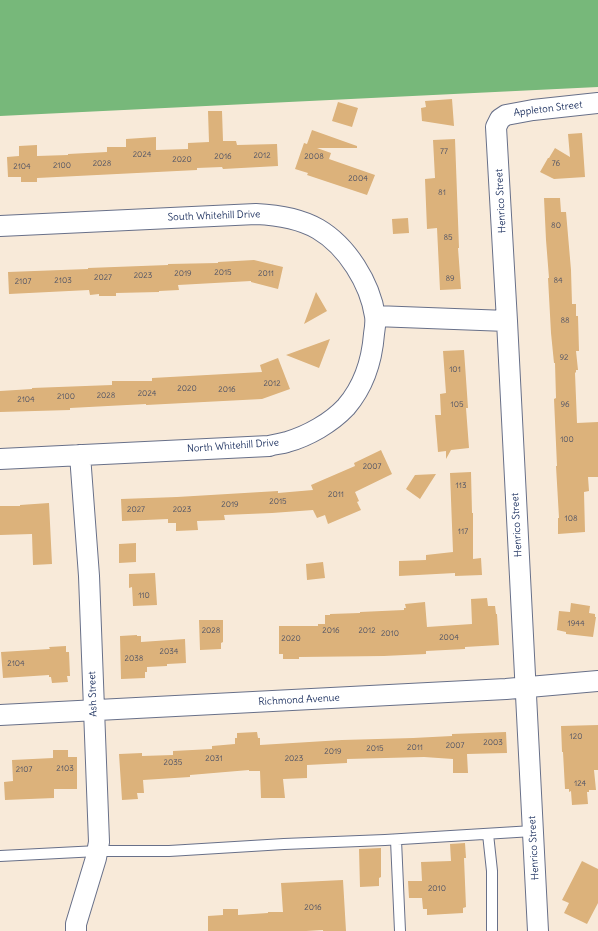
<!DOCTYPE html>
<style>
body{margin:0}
canvas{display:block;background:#f8ead9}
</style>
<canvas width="598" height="931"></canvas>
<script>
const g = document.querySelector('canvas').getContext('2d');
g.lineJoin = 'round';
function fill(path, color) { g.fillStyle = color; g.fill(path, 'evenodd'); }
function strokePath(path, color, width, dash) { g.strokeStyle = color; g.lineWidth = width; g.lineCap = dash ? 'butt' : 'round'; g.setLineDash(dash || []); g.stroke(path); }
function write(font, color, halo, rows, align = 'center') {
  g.font = font + ' Delius,sans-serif'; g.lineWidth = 3.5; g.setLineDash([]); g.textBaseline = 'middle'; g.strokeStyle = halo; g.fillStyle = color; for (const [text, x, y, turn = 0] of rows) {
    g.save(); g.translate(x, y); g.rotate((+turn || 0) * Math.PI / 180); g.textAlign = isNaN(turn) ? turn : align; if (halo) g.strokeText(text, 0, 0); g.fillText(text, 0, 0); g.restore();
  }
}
fill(new Path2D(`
 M0 0H598V87L0 116Z`), '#77b87a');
fill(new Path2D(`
 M452 99 454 126 422 121 421 108 426 107 425 101Z
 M338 102 358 108 352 127 332 121Z
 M208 111H222L223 141H236L237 145 277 144 278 166 223 169 222 167 197 168V170L37 178V182H21V177H8L7 157 19 156V146L37 145V156L68 155V154L107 152V147H126V139L156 137V150L188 149V143L209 142Z
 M312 130 357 146V148H317L331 153 329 159 375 175 367 195 307 175 308 173 295 169 304 143 307 144Z
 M582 133 585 177 554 179 540 172 548 158H549L555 148 570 157 568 134Z
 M455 139 459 248H458L461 289 440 290 437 228 427 229 425 179 435 178 433 140Z
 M544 198H560L561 212H566L571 270 572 304H576V316H578L579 351H576L578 370H576V372L575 373 577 423 598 422V477H588L589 491 584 492 585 532 558 534V518H559L556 466H557L554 399 556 398 555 363H554L551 333 548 278H549L546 240Z
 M408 218 409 233 393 234 392 219Z
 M254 260 283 267 278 289 251 282V281L178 285 179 290 159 291V292L116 293V296H99V294L90 295 89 290 9 294 8 272 88 269V268L168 265V264L218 263V262Z
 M316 292 327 311 304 324Z
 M330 339 319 368 286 355Z
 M464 350 468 408H466L469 448 451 450 446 459V451L438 452 435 415H441L440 394 446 393 443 351Z
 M278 358 290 389 262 399 146 405V404L70 408V410L0 412V391L32 389V388L112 385V381H152V378L262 372 260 365Z
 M381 450 392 474 355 492 359 501 357 502 361 510 328 524 325 515 317 518 313 510 272 513 224 515 225 520 197 521 198 530 176 531V523H168V519L122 521 121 499 177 497 278 491V493L313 490 311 485 355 466 354 463Z
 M471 472 472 513H473V559L481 558 482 575 455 576V573L399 576V561L426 560V555L453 552 450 473Z
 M436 474 420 499 406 489 415 475Z
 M49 503 52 564 33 565 32 534 0 535V506H20V505Z
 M136 543V562L119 563V544Z
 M323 562 325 578 307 580 306 564Z
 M155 573 157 605 133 606 132 587 129 588V574Z
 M487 598 488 606H495L496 614H497L499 645 465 647V649L426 651V654L384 656 299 657V659H283V654H279V626H318V624H325V615H330V614L360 613V612L404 610V608H406L405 604 425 602 427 627 472 624 471 599Z
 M571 603 590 606 589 613 595 614V617H596L593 637 566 634V632L557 630 559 611 570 612Z
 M199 620H223V642L221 643V649L200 650Z
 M137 635V636H141V642L185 639 186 663 167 664V666L147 667V672H145V678L121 679 120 636Z
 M66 646V652H69L70 676H67L68 682 52 683 51 677H49V675L3 678 1 652 50 649 49 647Z
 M598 725V770H594L596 790H589V792H587L588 804 572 805 571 791 569 792V789H565L563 752H562L561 726Z
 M257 732 258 738H260V745L342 740 413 738 452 736V734L506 732 507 753 467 754 468 773H453V759L424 757 347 759V763L307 765V778L283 779 285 798H261L260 771H249V770L190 775V777L143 780 144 793H137L138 799 122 800 119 754 142 753V756L173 755V751L212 749V746L235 744V738H237V733Z
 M53 750H68V757H77V789H54V798L5 800 4 782 13 781 12 760 53 758Z
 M465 843 466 858H464L466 907 463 908V913L427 915V909H423L422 898H409L408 881H422L421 862 451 861 450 844Z
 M381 848V877L379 878V886L360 887 359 849Z
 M582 861 598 869V903L587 924 564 913 569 903 562 900Z
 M343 880 346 931H323V930L306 931H208V916L223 915V909H238V915L268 913V912H283L281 883Z`), '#dcb27b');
const lane = new Path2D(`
 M488 834 492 871V931
 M396 840 400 931
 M0 856 98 851H169L284 844 385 840 533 831`);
const street = new Path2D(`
 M0 226 256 214C277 215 299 218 318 229 347 246 370 283 375 316 376 322 375 328 374 334 372 360 364 386 346 407 331 423 308 436 287 442 281 444 275 444 269 446L0 459
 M375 316 507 321
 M0 715 506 689 598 681
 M76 931V924L96 858 99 842 89 576 80 455
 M538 931 507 321 496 127 500 119 506 115 533 110 598 103`);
strokePath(lane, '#687089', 12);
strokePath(street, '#687089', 22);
strokePath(lane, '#fff', 10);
strokePath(street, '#fff', 20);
write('8px', '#4b5065', null, [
 ["77",444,152],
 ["2024",142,155],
 ["2012",262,156],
 ["2016",223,157],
 ["2008",314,157],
 ["2020",182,160],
 ["2028",102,164],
 ["76",556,164],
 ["2100",62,166],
 ["2104",22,167],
 ["2004",358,179],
 ["81",442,193],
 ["80",556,226],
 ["85",448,238],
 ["2015",223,273],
 ["2019",183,274],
 ["2011",266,274],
 ["2023",143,276],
 ["2027",103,278],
 ["89",450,279],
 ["2103",63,281],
 ["84",558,281],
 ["2107",23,282],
 ["88",565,321],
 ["92",564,358],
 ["101",455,370],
 ["2012",272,384],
 ["2020",187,389],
 ["2016",227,390],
 ["2024",147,394],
 ["2028",106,396],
 ["2100",66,397],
 ["2104",26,400],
 ["105",457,405],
 ["96",565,405],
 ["100",567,440],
 ["2007",372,467],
 ["113",461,486],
 ["2011",336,495],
 ["2015",278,502],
 ["2019",230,505],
 ["2027",136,510],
 ["2023",182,510],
 ["108",571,519],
 ["117",463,532],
 ["110",144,596],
 ["1944",576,624],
 ["2028",211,631],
 ["2016",331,631],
 ["2012",367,631],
 ["2010",390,634],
 ["2004",449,638],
 ["2020",291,639],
 ["2034",169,652],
 ["2038",134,659],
 ["2104",16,664],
 ["120",576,737],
 ["2003",493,743],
 ["2007",455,746],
 ["2011",415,748],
 ["2015",375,749],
 ["2019",333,752],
 ["2031",214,759],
 ["2023",294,759],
 ["2035",173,763],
 ["2103",65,769],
 ["2107",24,770],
 ["124",580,784],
 ["2010",437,889],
 ["2016",313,908]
]);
write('10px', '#1b2f5e', '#fff', [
 ["Appleton Street",548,109,-7],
 ["Henrico Street",501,201,-93],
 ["South Whitehill Drive",214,216,-2],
 ["North Whitehill Drive",233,446,-4],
 ["Henrico Street",517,525,-93],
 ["Ash Street",93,694,-92],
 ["Richmond Avenue",299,700,-3],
 ["Henrico Street",534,848,-93]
]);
</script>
